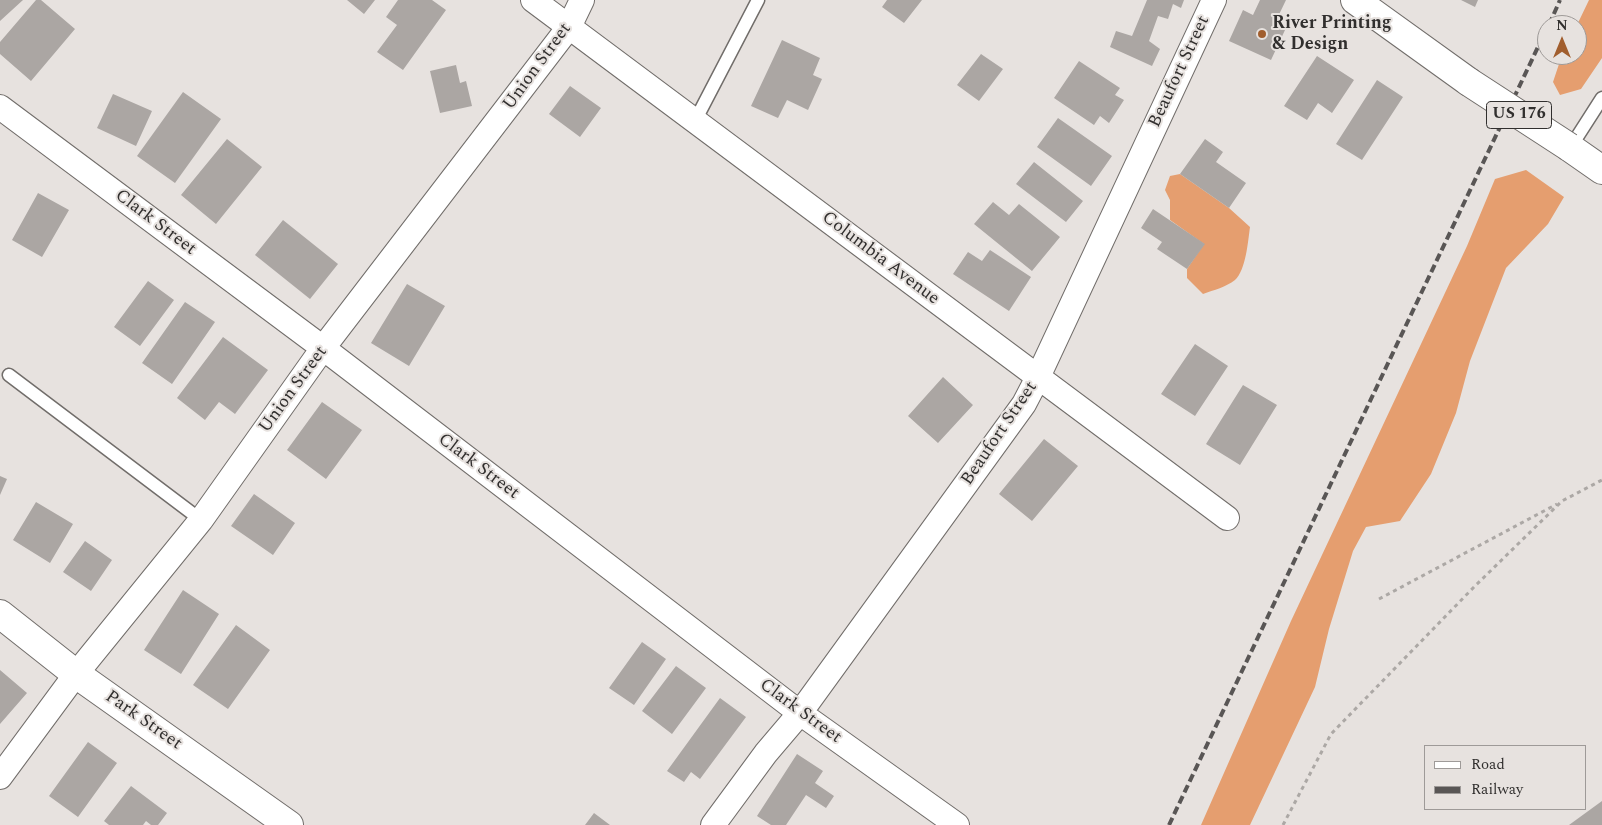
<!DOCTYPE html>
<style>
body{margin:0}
#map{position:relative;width:1602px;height:825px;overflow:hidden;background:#e7e2df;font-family:Spectral,serif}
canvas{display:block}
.legend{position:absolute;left:1424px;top:745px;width:162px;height:65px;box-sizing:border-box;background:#e7e2df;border:1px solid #9e9a98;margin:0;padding:6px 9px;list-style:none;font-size:15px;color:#312f2e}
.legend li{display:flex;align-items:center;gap:10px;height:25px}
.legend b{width:25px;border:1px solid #9e9a98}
.north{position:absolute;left:1537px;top:15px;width:50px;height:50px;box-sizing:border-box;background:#e7e2df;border:1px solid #9e9a98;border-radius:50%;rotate:0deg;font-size:14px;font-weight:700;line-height:20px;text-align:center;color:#312f2e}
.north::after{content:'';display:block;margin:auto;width:18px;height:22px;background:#a15e2e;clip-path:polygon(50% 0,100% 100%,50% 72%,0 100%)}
</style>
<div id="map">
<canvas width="1602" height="825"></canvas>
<ul class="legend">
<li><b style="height:6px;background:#fff"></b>Road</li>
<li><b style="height:6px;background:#595655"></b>Railway</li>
</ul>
<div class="north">N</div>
</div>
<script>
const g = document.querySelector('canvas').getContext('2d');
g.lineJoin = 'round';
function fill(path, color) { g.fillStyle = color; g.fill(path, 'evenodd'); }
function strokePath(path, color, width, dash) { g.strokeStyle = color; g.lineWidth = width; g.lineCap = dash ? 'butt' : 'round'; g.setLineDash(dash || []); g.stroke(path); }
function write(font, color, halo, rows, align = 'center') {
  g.font = font + ' Spectral,serif'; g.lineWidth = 4; g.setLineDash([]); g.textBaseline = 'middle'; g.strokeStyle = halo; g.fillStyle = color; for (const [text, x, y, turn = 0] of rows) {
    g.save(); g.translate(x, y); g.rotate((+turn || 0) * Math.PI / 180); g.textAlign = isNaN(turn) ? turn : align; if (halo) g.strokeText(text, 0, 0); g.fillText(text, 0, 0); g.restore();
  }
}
fill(new Path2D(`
 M1589 0H1602V58L1581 89 1560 95 1553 82 1562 55H1577V25Z
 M1526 170 1564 197 1548 224 1506 268 1470 361 1456 413 1431 474 1400 521 1366 527 1353 551 1329 629 1315 687 1250 825H1201L1291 621 1467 246 1495 179Z
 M1180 174 1229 208 1250 227C1248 241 1246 270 1235 280 1226 287 1214 290 1203 294L1187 278V269L1204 244 1170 220V200L1165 190 1170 176Z`), '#e59e6f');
fill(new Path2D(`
 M0 0H23L0 21Z
 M36 0H41L75 29 31 81 0 54V42Z
 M347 0H375L364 14Z
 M398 0H432L446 10 403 70 377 52 397 25 386 17Z
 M887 0H922L904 23 882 7Z
 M1147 0H1184L1181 8 1173 4 1168 19 1158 16 1149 41 1160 49 1152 66 1110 47 1116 31 1132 36Z
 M1260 0H1286L1274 25 1285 30 1271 60 1229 41 1243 10 1253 15Z
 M1461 0H1478L1475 7Z
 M782 40 820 58 813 75 822 79 808 110 787 100 778 118 751 106Z
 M981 54 1003 69 979 101 957 85Z
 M1317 56 1354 80 1332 113 1318 103 1307 120 1284 106Z
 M1079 61 1120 88 1115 95 1124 100 1109 123 1100 116 1094 125 1054 98Z
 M456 65 460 83 466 81 472 106 440 113 430 71Z
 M1377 80 1403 97 1362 160 1336 144Z
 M570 86 601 108 580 137 549 114Z
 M183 92 221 119 175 183 137 156Z
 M113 94 152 111 136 146 97 128Z
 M1058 118 1112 156 1091 186 1037 147Z
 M227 139 262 167 216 224 181 195Z
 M1205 139 1223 152 1216 162 1246 183 1229 208 1180 174Z
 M1034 162 1083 201 1066 222 1016 184Z
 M38 193 69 210 42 257 12 240Z
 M993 202 1009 215 1019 204 1060 237 1032 271 974 224Z
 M1153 209 1205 244 1187 269 1157 249 1162 242 1141 228Z
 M283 220 338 264 310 299 255 255Z
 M990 250 1031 277 1009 311 953 274 968 252 982 261Z
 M148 281 174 300 140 346 114 327Z
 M407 284 445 306 409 366 371 343Z
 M185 302 215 322 172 384 142 363Z
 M223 337 268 370 235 414 219 402 205 420 177 398Z
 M1195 344 1228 366 1195 416 1161 394Z
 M943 377 973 405 938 443 908 416Z
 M1243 385 1277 405 1240 465 1206 444Z
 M322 402 362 430 326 479 287 450Z
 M1044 439 1078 466 1032 521 999 494Z
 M0 476 7 479 0 495Z
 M254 494 295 523 273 555 231 526Z
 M36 502 73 524 50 563 13 540Z
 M85 541 112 560 91 591 63 572Z
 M183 590 219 614 181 674 144 650Z
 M236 625 270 650 228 709 193 685Z
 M642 642 666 659 634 705 609 688Z
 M676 666 706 688 672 734 642 711Z
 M0 670 27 693 0 724Z
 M720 698 746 717 700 779 691 772 684 782 667 771Z
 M88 742 117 763 78 817 49 796Z
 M797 754 823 771 815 783 834 796 826 808 806 795 786 825H771L757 816Z
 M131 786 167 813 158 825H151L146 821 143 825H109L104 821Z
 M1602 801V825H1569Z
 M594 813 610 825H585Z`), '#aba6a3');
const lane = new Path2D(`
 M695 121 758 0
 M1570 148 1602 98
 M9 375 201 520`);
const street = new Path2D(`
 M533 0 1227 518
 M0 107 323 348 800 713 957 825
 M0 777 76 674 201 520 323 348 569 27 582 0
 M713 825 766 753 800 713 1024 404 1038 377 1214 0`);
const secondary = new Path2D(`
 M0 614 76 674 289 825`);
const primary = new Path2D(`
 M1355 0 1469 82
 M1569 147 1602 170`);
strokePath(lane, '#716d6a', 15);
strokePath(street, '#716d6a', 26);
strokePath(secondary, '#716d6a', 30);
strokePath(primary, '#716d6a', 30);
strokePath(new Path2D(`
 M1379 599 1557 504
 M1283 825 1331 734 1474 587 1562 501 1602 480`), '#aca8a5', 3, [4, 4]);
strokePath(lane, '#fff', 12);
strokePath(street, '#fff', 24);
strokePath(secondary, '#fff', 28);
strokePath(primary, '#fff', 28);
strokePath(new Path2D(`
 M1549 25 1560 0
 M1169 825 1547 28`), '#595655', 4, [8, 4]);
const primaryBridge = new Path2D(`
 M1469 82 1569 147`);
strokePath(primaryBridge, '#716d6a', 30, []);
strokePath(primaryBridge, '#fff', 28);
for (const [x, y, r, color] of [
 [1262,34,5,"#a15e2e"]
]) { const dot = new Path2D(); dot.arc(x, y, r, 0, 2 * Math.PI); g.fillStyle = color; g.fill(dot); strokePath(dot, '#e7e2df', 2); }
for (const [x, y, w] of [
 [1519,115,65]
]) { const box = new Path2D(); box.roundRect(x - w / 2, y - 13.5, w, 27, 4); g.fillStyle = '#e7e2df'; g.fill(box); strokePath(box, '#312f2e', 1); }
write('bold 16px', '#312f2e', null, [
 ["US 176",1519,115]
]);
write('bold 18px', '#312f2e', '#e7e2df', [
 ["River Printing",1272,24],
 ["& Design",1272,45]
], 'left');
write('18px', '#312f2e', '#e7e2df', [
 ["Union Street",538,67,-54],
 ["Beaufort Street",1180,72,-65],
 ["Clark Street",155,223,37],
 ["Columbia Avenue",880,259,37],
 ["Union Street",294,390,-54],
 ["Beaufort Street",1000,434,-56],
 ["Clark Street",478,467,37],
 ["Clark Street",800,712,36],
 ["Park Street",143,721,35]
]);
</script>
